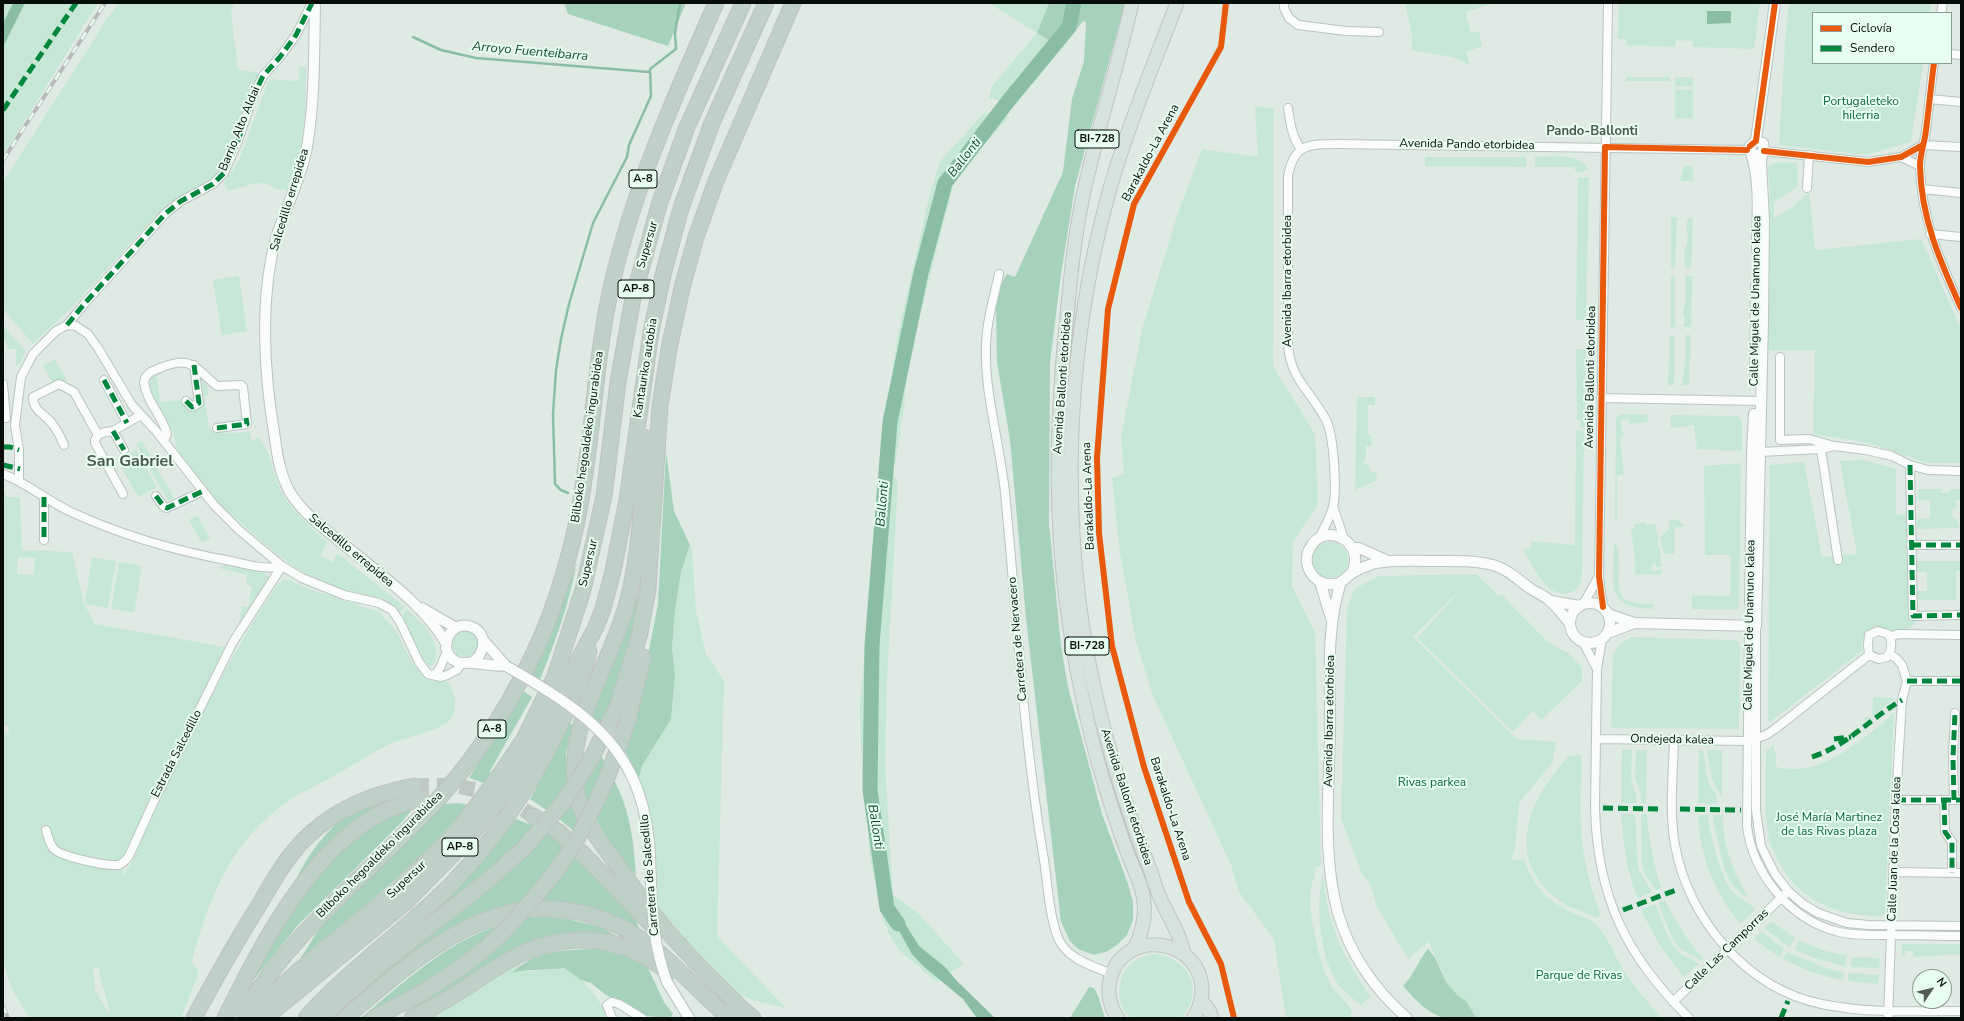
<!DOCTYPE html>
<meta charset="utf-8">
<style>
body{margin:0}
#map{position:relative;width:1964px;height:1021px;overflow:hidden;background:#dfeae4;font-family:"Nunito Sans",sans-serif}
canvas{display:block}
.frame{position:absolute;inset:0;border:4px solid #070e0a;pointer-events:none}
.legend{position:absolute;left:1812px;top:12px;width:140px;height:52px;box-sizing:border-box;background:#e7fdf1;border:1px solid #8d9d95;margin:0;padding:5px 7px;list-style:none;font-size:12px;color:#070e0a}
.legend li{display:flex;align-items:center;gap:8px;height:20px}
.legend b{width:20px;border:1px solid #8d9d95}
.north{position:absolute;left:1912px;top:969px;width:40px;height:40px;box-sizing:border-box;background:#e7fdf1;border:1px solid #8d9d95;border-radius:50%;rotate:55deg;font-size:11px;font-weight:700;line-height:16px;text-align:center;color:#070e0a}
.north::after{content:'';display:block;margin:auto;width:14px;height:18px;background:#535b56;clip-path:polygon(50% 0,100% 100%,50% 72%,0 100%)}
</style>
<div id="map">
<canvas width="1964" height="1021"></canvas>
<div class="frame"></div>
<ul class="legend">
<li><b style="height:5px;background:#e8590c"></b>Ciclovía</li>
<li><b style="height:5px;background:#00873e"></b>Sendero</li>
</ul>
<div class="north">N</div>
</div>
<script>
const g = document.querySelector('canvas').getContext('2d');
g.lineJoin = 'round';
function fill(path, color) { g.fillStyle = color; g.fill(path, 'evenodd'); }
function strokePath(path, color, width, dash) { g.strokeStyle = color; g.lineWidth = width; g.lineCap = dash ? 'butt' : 'round'; g.setLineDash(dash || []); g.stroke(path); }
function write(font, color, halo, rows, align = 'center') {
  g.font = font + ' "Nunito Sans",sans-serif'; g.lineWidth = 4; g.setLineDash([]); g.textBaseline = 'middle'; g.strokeStyle = halo; g.fillStyle = color; for (const [text, x, y, turn = 0] of rows) {
    g.save(); g.translate(x, y); g.rotate((+turn || 0) * Math.PI / 180); g.textAlign = isNaN(turn) ? turn : align; if (halo) g.strokeText(text, 0, 0); g.fillText(text, 0, 0); g.restore();
  }
}
fill(new Path2D(`
 M3 3H98L3 156Z
 M119 3H234L231 13 238 69 260 73 222 167 216 176 182 196 156 216 70 309 33 344 3 309V182L107 19Z
 M989 3H1049L1037 33 1062 48 1033 84 1021 90 1017 104 989 98 992 86 1037 33Z
 M1405 3H1496L1465 12 1471 33 1479 31 1482 46 1466 52 1470 65 1452 57 1411 50 1413 39Z
 M1619 3H1760L1754 49 1693 47 1692 41 1676 40 1675 47 1626 45V39H1618Z
 M1789 3H1931L1930 13H1813V63H1923L1911 142 1865 155 1779 145 1785 42Z
 M299 66 306 67 305 115 301 147 287 190 275 189 268 184 255 183 230 191 225 187 224 182 233 170 239 160 269 79 299 81Z
 M1626 77H1670V81H1626Z
 M1675 77H1693V86H1675Z
 M1675 90H1693V118H1675Z
 M1255 106 1274 109 1273 366 1315 434 1318 504 1293 542 1292 586 1315 632 1321 866 1316 867C1314 878 1310 890 1310 901 1311 923 1320 966 1331 985 1337 995 1347 1001 1352 1012L1350 1018H1286L1274 939 1239 892 1231 865 1153 696 1136 641 1120 553 1112 478 1124 474 1121 437 1143 326 1178 213 1202 149 1258 157Z
 M985 112 1009 117 968 162 957 175 953 186 907 367 904 409 895 464 880 463 897 338 929 198 940 161Z
 M1425 157H1526V167L1425 166Z
 M1535 157C1553 157 1578 152 1588 169L1578 173 1573 167H1535Z
 M1779 162 1797 163 1798 186 1774 203V218L1791 208 1809 192 1815 250 1921 239 1961 329V463H1927L1869 443 1813 434 1815 350H1768L1770 190 1768 174 1769 166Z
 M1684 166H1693V181H1680Z
 M1589 177 1586 320H1576L1578 178Z
 M1671 217H1677L1675 268H1671Z
 M1688 218H1693L1691 269 1685 268 1684 253 1688 239 1686 225Z
 M1671 275 1675 276V327H1670Z
 M239 276 247 331 222 335 213 280Z
 M1685 276H1692L1691 327H1683L1685 319 1683 312 1686 298Z
 M3 326 26 351 19 365H16V349H8L6 342 3 339Z
 M1670 335 1675 336 1674 385H1668Z
 M1685 335H1691L1689 385H1682L1686 356Z
 M1576 349H1586L1585 428H1580V420H1577Z
 M55 359 67 381 53 384 43 366Z
 M157 375 160 402 201 398 199 375C207 381 207 386 209 395L204 396 209 427C218 435 238 433 250 431L252 441 258 437C272 452 272 473 281 491 292 511 310 527 327 542L321 556 333 562 337 553 405 607 400 613 396 607 382 598 365 597 331 587 306 575 278 555 220 505 179 456 173 432 151 392 149 381 153 376Z
 M1357 397H1375V405H1368V434L1371 435V446H1366V458L1364 459V464H1368L1371 472H1376L1377 480 1355 490Z
 M1622 414H1647L1648 422 1629 424V419L1621 420 1623 437 1620 438 1624 474 1617 476V519L1615 522 1616 417Z
 M1670 415 1738 416 1742 422V451L1697 449 1694 425 1671 428Z
 M1576 430 1584 431 1582 575C1581 583 1580 588 1572 592 1549 603 1531 564 1523 549H1531V541L1575 545Z
 M142 441 174 498 168 501 136 444Z
 M136 450 157 487 138 497 117 460Z
 M1863 460 1896 469V514L1912 515 1915 624 1891 641 1884 632H1873L1862 641V651L1770 722 1768 720 1770 465 1804 462 1822 557 1857 554 1840 461Z
 M1741 463 1739 607 1735 610 1692 609V595L1730 596 1731 559 1729 555H1705L1704 466Z
 M895 477 898 483 887 680 885 763 893 895 919 914 964 964 937 982 901 952 890 936 882 917 870 859 865 785 862 780 860 705 879 478Z
 M1918 489H1941L1942 493 1950 492V489H1961V500H1956V508L1952 509 1953 518 1957 519 1958 526 1961 528 1917 529V519L1930 518V500H1917Z
 M6 493V497H20L22 550 72 552 84 604 95 624 225 647 172 757 125 861 123 876 131 863C175 768 219 672 277 585L284 580 292 581 306 588 379 612 396 631 413 664 422 674 431 680 448 682C456 694 459 709 449 721 442 730 401 738 388 745 370 754 353 765 336 775 318 785 296 794 280 807 228 848 209 898 192 961L199 972 181 1018H30L13 991 3 964V734L9 732 8 726H5L3 717V494ZM18 557 35 558 34 575 17 574ZM93 968H99C99 984 109 998 109 1014L95 990Z
 M197 515 210 538 202 543 189 520Z
 M1678 519 1685 527H1675L1674 554H1664L1660 537 1669 530V521Z
 M1645 522 1646 525 1655 524 1659 542H1657L1658 547H1660L1661 567H1656V564L1651 565 1652 572 1662 569 1661 575 1635 574V557L1631 529 1634 528V524Z
 M1312 560a18 18 0 1 1 36 0a18 18 0 1 1-36 0Z
 M1614 543C1619 547 1618 552 1619 558 1620 592 1611 604 1653 604V609C1603 608 1614 583 1614 543Z
 M690 545 692 549 696 611 706 654 724 681 717 936 786 1008 755 1001 741 995 677 930 659 908 654 833 646 799 639 778 642 766 671 719 675 675 672 648 675 610 681 572Z
 M92 557 116 561 108 608 85 604Z
 M1917 561H1961V571H1956V600H1917V591H1927V572L1916 571Z
 M119 562 142 566 134 613 111 609Z
 M226 564 269 575 270 578 239 625 242 606 248 607 252 586 246 585 247 575 219 568Z
 M1476 574 1499 596 1501 594 1547 641 1568 653 1582 667V681L1541 720 1533 711 1513 732 1417 638 1467 583 1413 637 1517 739 1556 742 1553 762 1519 803 1515 848 1512 860H1524C1535 889 1548 901 1575 914 1585 918 1595 921 1601 930 1611 943 1616 959 1625 973 1636 989 1649 1004 1662 1018H1474L1446 982 1430 944 1428 942 1408 959 1377 907 1370 883 1362 874 1341 818 1347 610 1354 589 1379 576Z
 M407 609C422 623 444 643 433 665L428 666 424 661 402 615Z
 M452 644a13 13 0 1 1 26 0a13 13 0 1 1-26 0Z
 M1631 637 1733 640 1738 642 1740 647 1739 729 1611 728 1613 655 1619 645Z
 M1873 697 1895 698 1864 723 1865 717H1872Z
 M1894 713 1885 913 1882 916C1838 917 1796 900 1777 858 1774 852 1770 845 1769 839 1763 811 1766 779 1766 751L1774 745V753H1776V765L1778 768C1787 768 1797 770 1806 768 1835 764 1872 732 1894 713Z
 M1622 749 1632 750 1631 779 1635 791 1637 803H1621Z
 M1636 750H1647L1646 803H1641V795L1635 777Z
 M1699 750H1703L1708 782 1716 795 1717 804 1698 803Z
 M1707 750H1722V798L1712 779Z
 M1582 755C1581 786 1579 817 1583 848 1586 871 1593 894 1601 916L1596 918C1585 911 1571 909 1560 901 1502 859 1529 798 1569 756Z
 M1621 814H1635L1638 869 1652 892 1637 898C1627 870 1623 843 1621 814Z
 M1641 814H1647C1649 840 1653 863 1661 888L1656 890 1644 872 1642 865Z
 M1698 815H1708C1710 834 1719 871 1729 887 1735 897 1747 901 1756 909L1740 924C1713 889 1701 859 1698 815Z
 M1713 815H1723C1722 845 1734 872 1749 898 1725 886 1722 860 1717 836 1715 829 1713 823 1713 815Z
 M1323 875C1326 921 1344 960 1371 997L1361 1005C1353 999 1344 992 1338 984 1320 958 1315 905 1323 875Z
 M1665 900C1676 922 1688 941 1703 959L1701 961C1695 955 1687 954 1680 948 1672 941 1663 914 1658 902Z
 M1655 904C1662 917 1665 936 1675 948 1681 956 1691 958 1699 964L1684 977 1660 946 1641 910Z
 M1771 921 1795 938 1790 947 1764 928Z
 M1761 931 1784 949 1779 957 1754 939Z
 M1799 940 1822 950 1847 956 1845 966 1814 958 1795 950Z
 M1902 944H1961V954L1914 957 1913 951H1905V956L1902 957Z
 M1787 952 1826 968 1844 973 1843 980C1821 976 1802 969 1783 959Z
 M1156 954C1191 960 1204 990 1182 1018H1131C1114 1004 1116 976 1133 962 1140 957 1148 955 1156 954Z
 M1852 957 1880 958 1879 968 1851 967Z
 M522 963 512 972C519 970 525 971 533 971 542 971 556 966 564 969 582 974 601 1003 610 1018H430C461 1001 489 978 522 963Z
 M1849 973 1879 975 1878 984 1848 981Z`), '#c7e7d6');
fill(new Path2D(`
 M564 3H686L668 46 568 14Z
 M1049 3H1125L1075 186 1061 274 1050 362 1049 523 1061 646 1068 687 1102 814 1128 884 1133 902V920L1127 935 1118 944 1108 951 1094 955 1078 949 1070 941 1061 922 1026 618 1010 440 997 362 996 306 1002 282 1007 274 1015 277 1063 172 1072 99 1084 61 1086 22 1083 21 1062 48 1037 33Z
 M666 452 674 511 690 545 681 572 675 610 672 648 675 675 671 719 642 766 639 778 625 751 648 655 658 604Z
 M577 562C569 604 555 643 539 682L530 677 553 629Z
 M638 595V619L602 730 590 720 626 632Z
 M523 691 532 697 490 771V774L484 783 469 778Z
 M570 723 573 726 566 753 568 785 548 811 530 799Z
 M601 756 608 766 589 807 582 787Z
 M613 778C630 809 634 842 636 876L612 846 596 819Z
 M399 795C353 817 323 844 293 886 308 852 333 820 366 803 375 799 389 798 399 795Z
 M575 801 582 823 575 832 559 819Z
 M459 803 469 805C420 863 359 911 300 959L323 923 336 907 382 866 445 804Z
 M416 805 401 823 299 924 243 993 277 934 302 894 336 852 379 822Z
 M516 819 536 827 493 870 420 925 483 861Z
 M547 833 567 847 523 904C473 909 441 936 403 966 381 983 360 1001 338 1018H330Z
 M573 856 631 912 637 922 639 931 613 915 587 906 540 901 553 887Z
 M545 917 568 919 601 927 622 939C601 934 580 930 558 934 525 940 500 960 471 977 445 993 418 1007 389 1018L416 1004 449 984 526 918Z
 M505 923 473 952 406 996 366 1018H361C405 981 449 940 505 923Z
 M597 948 625 956 647 966 664 1002 673 1014 670 1018 647 1016 606 995 591 983 581 980 564 968C547 970 525 969 511 973 540 948 561 952 597 948Z
 M1428 949 1434 956 1446 982 1458 996 1466 1001 1476 1018C1467 1018 1454 1020 1445 1018 1427 1014 1414 998 1403 986 1414 975 1418 961 1428 949Z
 M1089 987 1094 988C1100 997 1101 1008 1105 1018H1070Z`), '#a6d1bb');
fill(new Path2D(`
 M13 3H25L3 47V23Z
 M1707 11H1731V23L1707 24Z
 M886 902 904 922 919 946 945 967 956 980 995 1018H977L963 999 922 965 912 954 893 920Z`), '#8abea4');
strokePath(new Path2D(`
 M413 37 441 50 476 58 649 72
 M568 493 561 490 555 484 553 414 556 370 561 339 569 304 593 223 627 157 629 145 651 96 650 69 676 49 675 33 680 3`), '#8abea4', 2.5);
strokePath(new Path2D(`
 M898 924 887 908 870 790 872 645 890 422 921 273 945 183 1009 100 1069 27 1074 3`), '#8abea4', 15);
strokePath(new Path2D(`
 M414 786 453 785 504 796 533 816`), '#bfc9c3', 15, [15, 8]);
const minor = new Path2D(`
 M1284 3V8L1289 18 1298 25 1346 31 1379 32
 M1941 13 1943 3
 M1951 54 1961 55
 M1934 63C1931 85 1929 107 1926 130 1925 142 1920 153 1920 166 1921 218 1940 261 1961 308
 M1929 99 1961 102
 M1288 108C1290 122 1292 138 1301 149
 M1923 145 1961 147
 M1764 151 1868 162 1901 157 1923 145
 M1901 157 1920 166
 M1807 188 1809 155
 M1922 189 1961 193
 M1930 234 1961 237
 M999 274C995 293 989 313 987 332 981 384 1000 441 1005 493 1017 614 1023 735 1043 854 1048 882 1048 911 1058 938 1067 959 1092 966 1112 974
 M67 325 85 303 166 213 181 201 213 184 224 173 238 141 252 99 263 76 280 57 296 35 312 3
 M1780 357V440L1809 439 1834 446
 M104 380 127 423
 M3 384 6 418H3
 M1601 398 1761 401
 M186 401 192 407 199 403 194 365
 M113 431 124 450
 M98 435 105 432 113 431 141 415
 M164 441 167 434C162 415 146 401 144 382 146 373 152 371 160 368 192 355 194 367 217 386L241 385 243 387 247 424 217 428
 M64 445C61 438 58 431 53 425 47 415 33 412 33 397L59 384 74 392 98 435 95 440V443L123 494
 M1821 449 1838 560
 M1760 452 1821 449 1834 446 1866 450 1892 456 1910 465 1928 470 1961 471
 M1910 465 1913 616 1961 615
 M3 474C27 483 46 500 69 511 120 535 176 551 231 561 248 565 265 570 282 566
 M19 480V450L15 425 21 377 33 354 56 331 67 325 76 326 88 334 98 348 132 405 156 431 214 505 239 530 282 566 302 578 344 595 379 603 392 610 400 622 419 662 428 674 441 677 447 675 457 670 462 663
 M156 496 164 507 167 508 203 491
 M44 497V540
 M1333 506 1344 539
 M1319 538C1324 528 1330 518 1333 507 1337 491 1334 435 1326 420 1311 391 1291 381 1288 345V177C1293 144 1309 144 1338 144L1749 150
 M1911 545H1961
 M1584 603 1599 576
 M1603 607 1599 576 1608 3
 M1749 626 1747 826C1753 874 1790 920 1839 932 1856 936 1874 935 1891 935 1914 935 1938 936 1961 936
 M1756 626V810L1761 846 1775 874 1788 891 1803 904 1818 913 1847 923 1868 925 1961 926
 M1878 631 1888 634C1893 641 1892 650 1887 657L1879 659 1869 655 1868 645 1869 635Z
 M1890 637 1898 634 1961 635
 M1602 639 1597 669 1595 807C1597 897 1626 956 1689 1018
 M1583 642 1597 669
 M435 675 440 668 447 651
 M1907 681H1961
 M1596 739 1748 741 1766 735 1775 729 1869 655
 M1674 740C1673 774 1669 811 1675 845 1688 919 1747 989 1822 1004 1868 1014 1915 1011 1961 1011
 M1896 800H1961
 M1944 800 1945 832 1952 842V873
 M1954 800 1953 758 1955 713
 M46 830C48 836 49 844 54 849 62 857 106 866 117 865 122 865 126 860 129 856L154 801 233 642 282 566
 M1894 872 1961 873
 M1673 1002 1785 894
 M612 1018 607 1005 612 1002 619 1004 642 1018
 M1888 1018 1896 800 1902 700 1907 681 1902 665 1896 658 1889 654`);
const tertiary = new Path2D(`
 M315 3C314 51 315 100 307 147 301 180 284 210 275 242 260 300 264 373 274 432 277 454 280 478 293 497 305 514 321 526 337 539 374 570 422 602 446 643
 M1756 141 1763 143 1764 151 1758 156 1751 153 1750 146 1756 141 1757 133 1775 3
 M1751 153C1761 183 1757 219 1757 250
 M1755 380 1756 286
 M1353 548H1359L1388 561
 M1352 573C1367 542 1325 520 1310 548 1300 565 1315 587 1335 584 1343 583 1346 577 1352 573 1357 570 1366 566 1372 564 1390 559 1410 561 1429 561 1450 561 1472 560 1493 565 1508 569 1518 580 1531 589 1537 593 1546 596 1551 602 1558 608 1563 616 1569 622
 M1320 582 1331 618
 M1341 582C1325 630 1331 683 1330 732 1329 792 1322 856 1338 913 1350 954 1375 990 1407 1018
 M1551 601 1579 606
 M1570 623a20 20 0 1 1 40 0a20 20 0 1 1-40 0Z
 M1750 604 1752 454 1754 414
 M422 608 456 628
 M1608 614 1634 623 1756 626 1763 321 1764 220 1761 163 1762 154
 M1608 633 1634 623
 M484 641 506 666
 M471 663C485 655 489 634 472 627 450 618 435 652 457 662 462 664 467 662 472 663 484 664 494 666 506 666
 M667 982 689 1018`);
const primary = new Path2D(`
 M1132 3C1117 68 1097 131 1083 196 1074 239 1070 283 1066 326 1056 426 1054 522 1069 622 1078 683 1091 743 1110 802 1116 820 1122 839 1129 857 1135 872 1143 887 1144 903 1146 919 1141 935 1134 949
 M1177 3C1152 69 1124 135 1106 203 1062 369 1059 551 1101 717 1114 770 1131 822 1151 872 1154 882 1157 891 1161 900 1169 918 1181 935 1184 954
 M1201 1000 1209 1010 1212 1018
 M1118 1018C1110 1008 1107 993 1110 980 1122 926 1204 937 1202 993 1201 1002 1198 1011 1193 1018`);
const motorway = new Path2D(`
 M644 437C644 492 641 549 627 603 610 667 563 727 577 795 582 820 599 840 613 859 629 882 646 905 663 926 687 955 715 981 741 1008
 M589 763 618 705 640 633 648 589 660 406 669 349 682 288 696 237 716 181 793 3
 M609 773 628 720 643 657
 M533 816 559 832 581 852 652 925
 M734 1002 753 1018
 M244 1012C291 934 363 877 425 813 469 768 505 714 532 657 553 614 567 568 577 521 593 444 594 365 611 288 633 189 675 96 716 3
 M194 1018C214 981 234 945 256 910 267 892 277 873 290 856 320 816 366 795 414 786
 M225 1018C261 946 308 852 381 813 394 806 408 802 421 798
 M245 1018 302 968 395 892 457 832 501 773 524 739 555 676 583 590 604 496 618 382 633 298 660 202 687 127 743 3
 M265 1018 405 903 467 840 517 777 540 741 577 662 595 629 603 609 613 571 627 500 651 332 663 275 681 208 712 123 766 3
 M306 1018C344 975 391 941 433 902 488 851 530 789 562 721 573 699 584 676 589 651
 M320 1018 381 964 486 882 524 848
 M345 1018C411 963 484 892 578 912 604 918 630 930 651 946 679 968 702 995 729 1018
 M374 1018C420 995 464 970 501 934
 M412 1018C448 1002 478 978 511 959 542 942 583 934 618 945 637 950 653 962 669 972`);
strokePath(minor, '#bac4bf', 10);
strokePath(tertiary, '#bac4bf', 12);
strokePath(primary, '#bec3c0', 15);
strokePath(motorway, '#bec3c0', 17);
strokePath(minor, '#fafcfb', 8);
strokePath(tertiary, '#fafcfb', 10);
strokePath(primary, '#d6e2dd', 13);
strokePath(motorway, '#bfd0c9', 15);
const rail = new Path2D(`
 M3 160 105 3
 M3 1006 8 1018`);
strokePath(rail, '#b7bab9', 4);
strokePath(rail, '#e7fdf1', 2.5, [8]);
const tertiaryBridge = new Path2D(`
 M506 666C590 714 645 751 650 856 652 900 651 940 667 982`);
const motorwayBridge = new Path2D(`
 M524 848 562 804 589 763
 M501 934C520 914 539 894 555 872 578 842 594 808 609 773`);
strokePath(tertiaryBridge, '#bac4bf', 12, []);
strokePath(motorwayBridge, '#bec3c0', 17, []);
strokePath(tertiaryBridge, '#fafcfb', 10);
strokePath(motorwayBridge, '#bfd0c9', 15);
strokePath(new Path2D(`
 M3 110 76 3
 M67 325 85 303 166 213 181 201 213 184 224 173 238 141 252 99 263 76 280 57 296 35 312 3
 M104 380 127 423
 M186 401 192 407 199 403 194 365
 M217 428 247 424 246 418
 M113 431 124 450
 M3 447H10L19 450
 M3 465 20 469
 M1910 465 1913 616 1961 615
 M156 496 164 507 167 508 203 491
 M44 497V540
 M1911 545H1961
 M1907 681H1961
 M1834 739 1851 737
 M1812 757C1850 744 1869 719 1902 700
 M1896 800H1961
 M1944 800 1945 832 1952 842V873
 M1954 800 1953 758 1955 713
 M1603 808 1663 809
 M1680 809 1741 810
 M1623 910 1679 889
 M1781 1018 1788 1001`), '#00873e', 5, [10, 5]);
strokePath(new Path2D(`
 M1226 3 1221 47 1134 204 1108 309 1097 458 1099 533 1112 646 1144 767 1189 902 1221 964 1234 1018
 M1934 63C1931 85 1929 107 1926 130 1925 142 1920 153 1920 166 1921 218 1940 261 1961 308
 M1750 146 1756 141 1757 133 1775 3
 M1764 151 1868 162 1901 157 1923 145
 M1603 607 1599 576 1605 147 1747 150`), '#e8590c', 6);
for (const [x, y, w] of [
 [1097,139,44],
 [643,179,28],
 [636,289,36],
 [1087,646,44],
 [492,729,28],
 [460,847,36]
]) { const box = new Path2D(); box.roundRect(x - w / 2, y - 9, w, 18, 3); g.fillStyle = '#e7fdf1'; g.fill(box); strokePath(box, '#070e0a', 1); }
write('bold 11px', '#070e0a', null, [
 ["BI-728",1097,139],
 ["A-8",643,179],
 ["AP-8",636,289],
 ["BI-728",1087,646],
 ["A-8",492,729],
 ["AP-8",460,847]
]);
write('12px', '#0d6343', '#e7fdf1', [
 ["Portugaleteko",1861,102],
 ["hilerria",1861,116],
 ["Rivas parkea",1432,783],
 ["José María Martinez",1829,818],
 ["de las Rivas plaza",1829,832],
 ["Parque de Rivas",1579,976]
]);
write('12px', '#070e0a', '#e7fdf1', [
 ["Barrio Alto Aldai",240,129,-68],
 ["Avenida Pando etorbidea",1467,145,1],
 ["Barakaldo-La Arena",1151,153,-62],
 ["Salcedillo errepidea",290,200,-73],
 ["Supersur",648,245,-74],
 ["Avenida Ibarra etorbidea",1288,281,-90],
 ["Calle Miguel de Unamuno kalea",1756,301,-89],
 ["Kantauriko autobia",646,368,-81],
 ["Avenida Ballonti etorbidea",1591,377,-89],
 ["Avenida Ballonti etorbidea",1063,383,-86],
 ["Bilboko hegoaldeko ingurabidea",588,437,-82],
 ["Barakaldo-La Arena",1089,496,-92],
 ["Salcedillo errepidea",351,551,40],
 ["Supersur",589,563,-77],
 ["Calle Miguel de Unamuno kalea",1750,625,-89],
 ["Carretera de Nervacero",1018,639,-95],
 ["Avenida Ibarra etorbidea",1330,721,-89],
 ["Ondejeda kalea",1672,740,1],
 ["Estrada Salcedillo",177,754,-63],
 ["Avenida Ballonti etorbidea",1126,797,72],
 ["Barakaldo-La Arena",1170,809,72],
 ["Calle Juan de la Cosa kalea",1895,849,-88],
 ["Bilboko hegoaldeko ingurabidea",380,855,-45],
 ["Carretera de Salcedillo",650,875,-95],
 ["Supersur",407,880,-43],
 ["Calle Las Camporras",1727,950,-44]
]);
write('italic 13px', '#164c35', '#e7fdf1', [
 ["Arroyo Fuenteibarra",530,52,5],
 ["Ballonti",965,158,-52],
 ["Ballonti",883,504,-85],
 ["Ballonti",875,827,81]
]);
write('bold 13px', '#47594f', '#e7fdf1', [
 ["Pando-Ballonti",1592,132]
]);
write('bold 16px', '#47594f', '#e7fdf1', [
 ["San Gabriel",130,462]
]);
</script>
